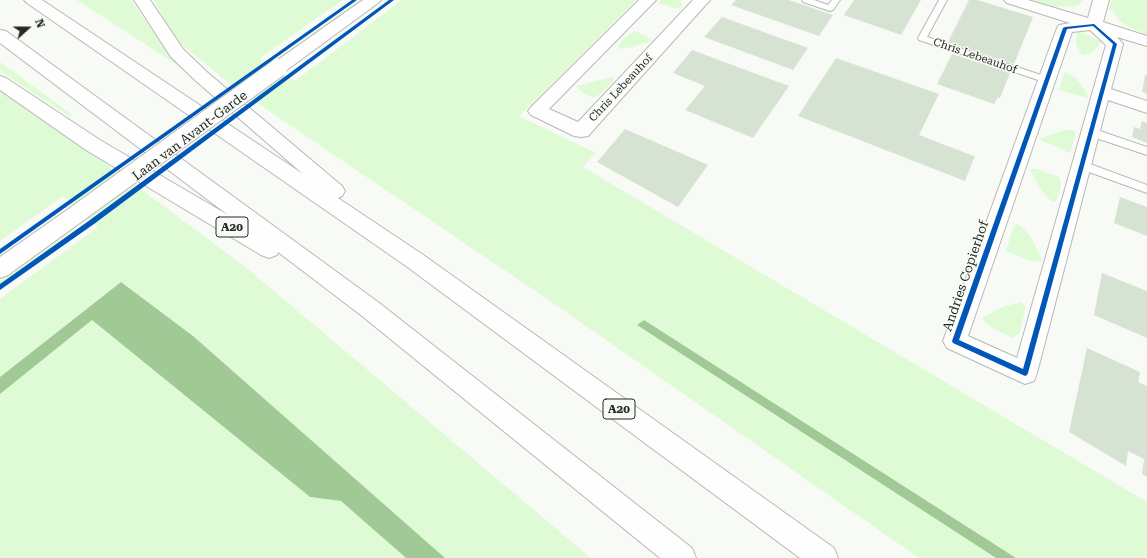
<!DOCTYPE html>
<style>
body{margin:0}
#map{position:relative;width:1147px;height:558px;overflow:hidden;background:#f8faf6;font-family:"Roboto Serif",serif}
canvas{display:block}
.north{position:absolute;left:8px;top:8px;width:40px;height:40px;-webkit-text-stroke:3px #f7fbf5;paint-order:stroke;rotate:69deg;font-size:11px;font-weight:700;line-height:16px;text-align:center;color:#272927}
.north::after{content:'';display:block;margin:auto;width:14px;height:18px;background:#272927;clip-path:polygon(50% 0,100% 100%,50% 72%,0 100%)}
</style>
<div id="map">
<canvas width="1147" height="558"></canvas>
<div class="north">N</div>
</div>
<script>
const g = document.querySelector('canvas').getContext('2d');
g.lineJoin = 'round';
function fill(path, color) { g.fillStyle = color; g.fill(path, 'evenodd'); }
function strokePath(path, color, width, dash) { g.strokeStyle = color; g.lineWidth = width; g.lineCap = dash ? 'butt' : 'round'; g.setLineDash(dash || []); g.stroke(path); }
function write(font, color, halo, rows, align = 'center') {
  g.font = font + ' "Roboto Serif",serif'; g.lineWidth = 3; g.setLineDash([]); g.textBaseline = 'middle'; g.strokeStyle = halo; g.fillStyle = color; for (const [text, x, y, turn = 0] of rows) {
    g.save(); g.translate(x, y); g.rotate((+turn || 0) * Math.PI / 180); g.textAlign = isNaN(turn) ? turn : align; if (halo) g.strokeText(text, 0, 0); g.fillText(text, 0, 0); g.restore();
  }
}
fill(new Path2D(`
 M77 0H131L165 49 188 72Z
 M154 0H343L260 58 295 81 402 0H636L519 116 596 153 583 167 1147 502V558H1016L644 320 637 325 996 558H919L553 303 232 86 180 43 166 22Z
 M359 0H363L274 63 272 62Z
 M661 0H681L682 8H675L658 3Z
 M1025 0H1083L1077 6 1066 7 1055 6 1054 9Z
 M1112 0H1147V37L1142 35V32C1131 28 1117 23 1114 11L1108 9Z
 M634 31 646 36 652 41 632 47 619 49 618 46 626 37Z
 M1077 31 1101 41C1098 48 1090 56 1082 55L1076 44Z
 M0 62 70 113 72 116H69L0 71Z
 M1066 72C1076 76 1084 87 1088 96L1087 98 1059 90 1064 73Z
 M612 77 614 80 599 95 593 98 581 92 577 86Z
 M0 91 64 132 249 270 591 558H445L193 336 121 282 0 377V299L98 227 63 196 0 241Z
 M1065 130H1072L1076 133 1070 153 1041 140V138Z
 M1029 169H1037L1059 177C1062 186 1060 194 1055 202H1052C1042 192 1036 181 1029 169Z
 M1017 224C1029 230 1037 248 1042 260L1040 262 1029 260 1006 251 1014 225Z
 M73 227 75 229 0 284V281Z
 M1021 302 1026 307 1019 334 1012 338 988 325 982 318 1002 307Z
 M92 320 310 497 341 501 406 558H0V394Z`), '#defbd6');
fill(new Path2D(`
 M121 282 193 336 445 558H406L341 501 310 497 92 320 0 394V377Z
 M644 320 1016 558H996L637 325Z`), '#a0c995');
fill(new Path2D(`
 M736 0H789L833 15 819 36 731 5Z
 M854 0H921L901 35 844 15Z
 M969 0H977L1033 17 1014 64 948 42Z
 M722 17 808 48 793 70 704 37Z
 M692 50 789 86 753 138 685 110 705 86 673 73Z
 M952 54 1010 73 1000 98 998 97 994 104 937 84Z
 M836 58 939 94 919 135 976 157 974 158 965 181 798 116Z
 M1145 75H1147V94L1142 92Z
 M1142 121 1147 123V143L1132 137 1134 127 1140 129Z
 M625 129 708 165 678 207 597 162Z
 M1120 197 1147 207V236L1114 223Z
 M1102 273 1147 291V338L1094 315Z
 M1087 348 1140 372 1138 382 1147 386V477L1142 474 1144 459 1128 451 1126 466 1069 432Z`), '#d6e3d3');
const service = new Path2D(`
 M802 0H814L828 5 832 0H840L833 10 830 11 803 2Z
 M939 0H947L927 37 1050 78 1052 80 1050 82H1044L919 40 918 38Z
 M1091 128 1147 147V155L1087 135 1086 132 1087 129Z
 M1082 161 1147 185V193L1078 168 1077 165 1078 162Z`);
const minor = new Path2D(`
 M639 0H656L549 109 578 122 693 0H710L588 136 581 137 574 136 531 115 528 111 531 107Z
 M1004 0H1028L1088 18 1093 0H1109L1103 22 1147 36V46L1117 37 1123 44 1111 89 1147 101V113L1108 100 1037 373 1034 381 1025 384 947 348 943 341 1057 28 1059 25 1070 23 1007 3ZM1090 30 1106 45 1017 358 968 336 1072 32Z`);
const secondary = new Path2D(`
 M363 0H381L378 3 284 72 278 73 272 72 269 68 272 64Z
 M81 203 88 205 91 211 88 217 8 275 0 278V257L74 205Z`);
const motorway = new Path2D(`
 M24 0H42L303 174 196 81 171 57 134 0H150L183 49 208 73 342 186 345 191 342 196 338 198 422 254 834 548 838 558H800L406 266 27 3Z
 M0 30 6 31 378 302 692 548 696 558H660L362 316 278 252 277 255 269 258 261 255 86 150 0 90V76L6 78 100 140 228 215 0 43Z`);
strokePath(service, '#b7b8b6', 2);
strokePath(minor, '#b7b8b6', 2);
strokePath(secondary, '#b7b8b6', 2);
strokePath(motorway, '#b7b8b6', 2);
fill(service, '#fefefe');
fill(minor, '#fefefe');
fill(secondary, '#fefefe');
fill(motorway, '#fefefe');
const secondaryBridge = new Path2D(`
 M81 211 278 68`);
strokePath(secondaryBridge, '#b7b8b6', 20, []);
strokePath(secondaryBridge, '#fefefe', 18);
fill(new Path2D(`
 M352 0H357L0 254V249Z
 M389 0H394L94 224 0 290V284L90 220Z
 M1094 24 1117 44 1028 373 1027 375 1025 376 953 343 952 341 1063 28 1065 27ZM1093 26 1113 44 1023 369 959 340 1067 29Z`), '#0057b8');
write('11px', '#272927', '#f7fbf5', [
 ["Chris Lebeauhof",975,56,19],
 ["Chris Lebeauhof",621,88,-47]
]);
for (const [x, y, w] of [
 [232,227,32],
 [619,409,32]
]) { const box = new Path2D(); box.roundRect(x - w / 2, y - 10, w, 20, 3); g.fillStyle = '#f7fbf5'; g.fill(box); strokePath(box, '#272927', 1); }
write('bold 12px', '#272927', null, [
 ["A20",232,227],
 ["A20",619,409]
]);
write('13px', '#272927', '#f7fbf5', [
 ["Laan van Avant-Garde",190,136,-37],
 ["Andries Copierhof",966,276,-71]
]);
</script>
